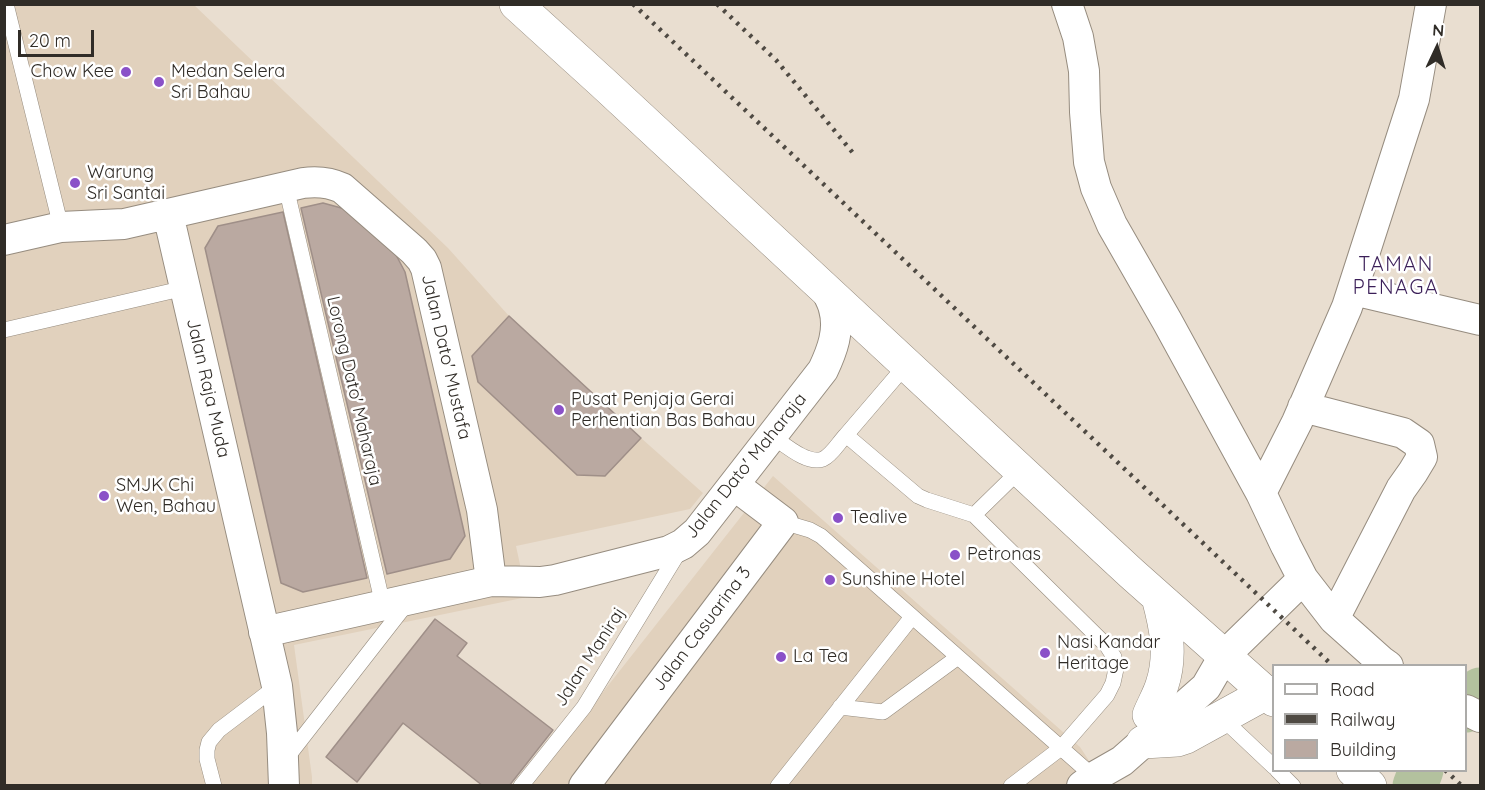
<!DOCTYPE html>
<style>
body{margin:0}
#map{position:relative;width:1485px;height:790px;overflow:hidden;background:#e9ded0;font-family:Quicksand,sans-serif}
canvas{display:block}
.frame{position:absolute;inset:0;border:6px solid #302c27;pointer-events:none}
.legend{position:absolute;left:1272px;top:664px;width:195px;height:108px;box-sizing:border-box;background:#fff;border:2px solid #acaba9;margin:0;padding:8px 10px;list-style:none;font-size:18px;color:#302c27}
.legend li{display:flex;align-items:center;gap:12px;height:30px}
.legend b{width:30px;border:2px solid #acaba9}
.north{position:absolute;left:1407px;top:18px;width:60px;height:60px;-webkit-text-stroke:4px #fff;paint-order:stroke;rotate:4deg;font-size:16px;font-weight:700;line-height:24px;text-align:center;color:#302c27}
.north::after{content:'';display:block;margin:auto;width:21px;height:27px;background:#302c27;clip-path:polygon(50% 0,100% 100%,50% 72%,0 100%)}
.scale{position:absolute;left:18px;top:30px;width:76px;height:27px;box-sizing:border-box;border:3px solid #302c27;border-top:0;padding-left:8px;font-size:18px;line-height:21px;white-space:nowrap;color:#302c27;-webkit-text-stroke:4px #fff;paint-order:stroke}
</style>
<div id="map">
<canvas width="1485" height="790"></canvas>
<div class="frame"></div>
<ul class="legend">
<li><b style="height:8px;background:#fff"></b>Road</li>
<li><b style="height:8px;background:#4f4a43"></b>Railway</li>
<li><b style="height:16px;background:#baa9a1"></b>Building</li>
</ul>
<div class="north">N</div>
<div class="scale">20 m</div>
</div>
<script>
const g = document.querySelector('canvas').getContext('2d');
g.lineJoin = 'round';
function fill(path, color) { g.fillStyle = color; g.fill(path, 'evenodd'); }
function strokePath(path, color, width, dash) { g.strokeStyle = color; g.lineWidth = width; g.lineCap = dash ? 'butt' : 'round'; g.setLineDash(dash || []); g.stroke(path); }
function write(font, color, halo, rows, align = 'center') {
  g.font = font + ' Quicksand,sans-serif'; g.lineWidth = 5; g.setLineDash([]); g.textBaseline = 'middle'; g.strokeStyle = halo; g.fillStyle = color; for (const [text, x, y, turn = 0] of rows) {
    g.save(); g.translate(x, y); g.rotate((+turn || 0) * Math.PI / 180); g.textAlign = isNaN(turn) ? turn : align; if (halo) g.strokeText(text, 0, 0); g.fillText(text, 0, 0); g.restore();
  }
}
fill(new Path2D(`
 M5 5H194L448 248 509 316 641 438 703 493 690 509 516 546 527 597 294 645 312 777V785L5 786Z
 M773 476 1080 747 1105 785 529 786Z`), '#e1d1bd');
strokePath(new Path2D(`
 M1466 710 1480 690
 M1415 786 1421 770`), '#b3c19e', 45);
const building = new Path2D(`
 M323 203 345 209 395 253 405 272 465 536 450 559 387 574 301 208Z
 M283 212 367 578 303 592 281 583 205 248 218 226Z
 M509 316 641 438 605 476 577 475 478 382 472 356Z
 M435 619 467 643 457 656 553 730 509 786H483L403 723 357 782 326 757Z`);
fill(building, '#baa9a1');
strokePath(building, '#9f8f88', 1.5);
const service = new Path2D(`
 M6 4 61 227
 M286 187 383 605
 M4 330 185 288
 M846 435 906 365
 M772 436C784 444 807 465 823 459 832 455 839 442 846 435L918 496 927 500 974 515 1107 646 1114 657 1116 669 1113 683 1107 695 1061 748 1011 786
 M974 515 1020 470
 M783 522 810 530 821 536 1094 777
 M840 707 883 712 958 657
 M1222 718 1274 767
 M285 760 408 602
 M1277 770 1293 786
 M214 786 207 759V750L209 742 219 730 277 686
 M521 786 584 707 680 550
 M778 786 912 617`);
const minor = new Path2D(`
 M1067 4 1078 37 1084 71 1085 112 1089 162 1096 188 1112 225 1167 321 1261 493 1286 546 1303 579 1334 619 1381 661 1388 666
 M168 214 277 686 282 733 284 786
 M4 240 61 227 124 224 303 183C317 181 329 182 342 188L414 251 422 260 426 268 482 510 491 581
 M1353 290 1480 320
 M1303 407 1403 433 1419 444 1422 457 1413 472 1401 489 1334 619
 M1261 493 1297 422 1347 307 1414 99 1431 4
 M264 632 491 581 540 582 555 580 669 551 683 544 697 532 823 370C832 351 840 330 834 309 833 303 829 297 827 291
 M1466 710 1480 717
 M584 786 783 522 734 485
 M1082 786 1094 777 1122 761 1206 687 1224 656 1303 579`);
const secondary = new Path2D(`
 M516 4 603 83 1131 573 1274 700
 M1149 715C1153 705 1159 695 1162 685 1172 655 1166 627 1158 597
 M1143 742 1177 740 1186 737 1266 693
 M1353 770 1370 786`);
strokePath(service, '#968c7f', 16);
strokePath(minor, '#968c7f', 32);
strokePath(secondary, '#968c7f', 34);
strokePath(service, '#fff', 15);
strokePath(minor, '#fff', 30);
strokePath(secondary, '#fff', 33);
strokePath(new Path2D(`
 M633 4 1333 666
 M717 4 776 60 853 153
 M1445 770 1462 786`), '#4f4a43', 4.5, [3, 6]);
for (const [x, y, r, color] of [
 [126,72,6,"#8a51c8"],
 [159,82,6,"#8a51c8"],
 [75,183,6,"#8a51c8"],
 [559,410,6,"#8a51c8"],
 [104,496,6,"#8a51c8"],
 [838,518,6,"#8a51c8"],
 [955,555,6,"#8a51c8"],
 [830,580,6,"#8a51c8"],
 [1045,653,6,"#8a51c8"],
 [781,657,6,"#8a51c8"]
]) { const dot = new Path2D(); dot.arc(x, y, r, 0, 2 * Math.PI); g.fillStyle = color; g.fill(dot); strokePath(dot, '#fff', 2); }
write('18px', '#302c27', '#fff', [
 ["Chow Kee",114,72,"right"],
 ["Medan Selera",171,72],
 ["Sri Bahau",171,93],
 ["Warung",87,173],
 ["Sri Santai",87,194],
 ["Pusat Penjaja Gerai",571,400],
 ["Perhentian Bas Bahau",571,421],
 ["SMJK Chi",116,486],
 ["Wen, Bahau",116,507],
 ["Tealive",850,518],
 ["Petronas",967,555],
 ["Sunshine Hotel",842,580],
 ["Nasi Kandar",1057,643],
 ["Heritage",1057,664],
 ["La Tea",793,657]
], 'left');
write('18px', '#302c27', '#fff', [
 ["Jalan Dato' Mustafa",446,357,77],
 ["Jalan Raja Muda",208,388,77],
 ["Lorong Dato' Maharaja",354,391,77],
 ["Jalan Dato' Maharaja",746,466,-51],
 ["Jalan Casuarina 3",702,629,-53],
 ["Jalan Maniraj",590,657,-57]
]);
g.letterSpacing = '1.5px';
write('20px', '#3b1f58', '#fff', [
 ["TAMAN",1396,265],
 ["PENAGA",1396,288]
]);
g.letterSpacing = '0px';
</script>
